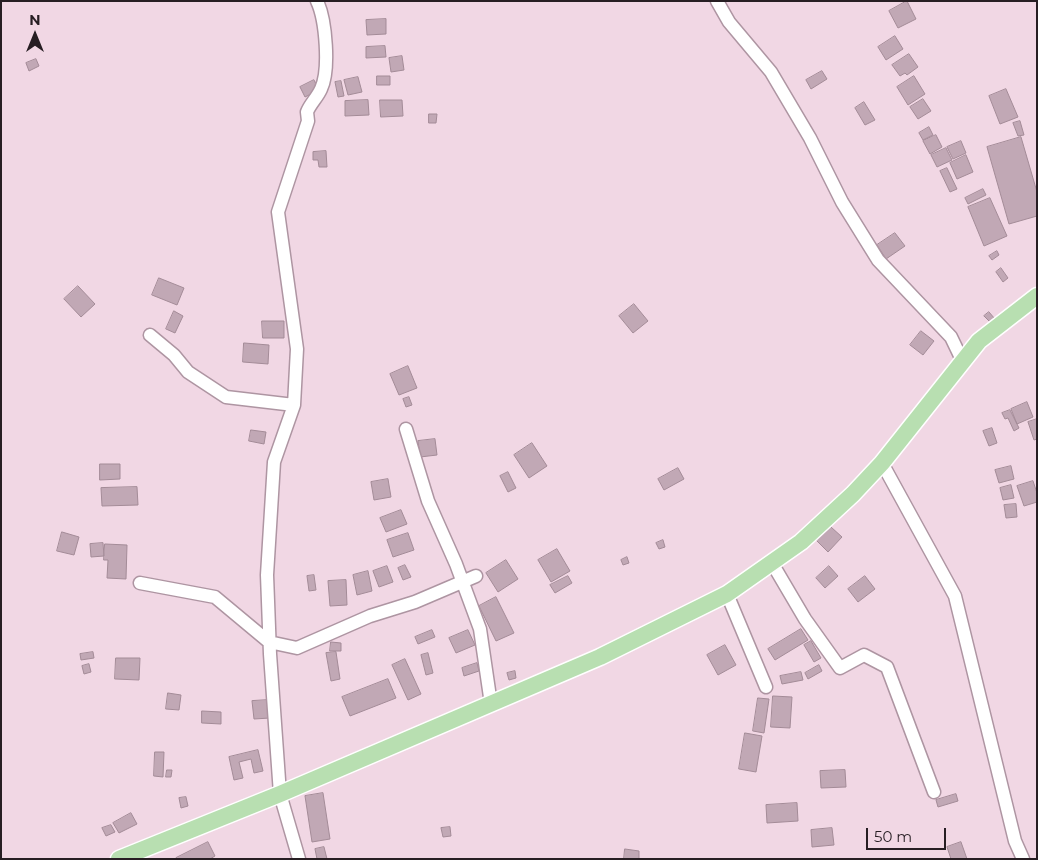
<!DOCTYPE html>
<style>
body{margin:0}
#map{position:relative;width:1038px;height:860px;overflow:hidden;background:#f1d7e4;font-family:Montserrat,sans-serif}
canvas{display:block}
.frame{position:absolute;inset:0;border:2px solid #271e23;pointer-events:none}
.north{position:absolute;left:10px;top:10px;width:50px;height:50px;-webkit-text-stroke:4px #f1d7e4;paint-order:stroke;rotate:0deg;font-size:14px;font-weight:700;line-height:20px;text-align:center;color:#271e23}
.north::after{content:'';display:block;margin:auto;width:18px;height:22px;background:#271e23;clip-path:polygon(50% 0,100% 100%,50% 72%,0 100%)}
.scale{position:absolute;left:866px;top:828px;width:80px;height:22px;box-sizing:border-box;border:2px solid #271e23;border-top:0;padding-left:6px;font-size:15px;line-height:18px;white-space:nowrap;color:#271e23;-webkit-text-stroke:4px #f1d7e4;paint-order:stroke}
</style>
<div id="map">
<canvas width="1038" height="860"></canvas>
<div class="frame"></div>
<div class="north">N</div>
<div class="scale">50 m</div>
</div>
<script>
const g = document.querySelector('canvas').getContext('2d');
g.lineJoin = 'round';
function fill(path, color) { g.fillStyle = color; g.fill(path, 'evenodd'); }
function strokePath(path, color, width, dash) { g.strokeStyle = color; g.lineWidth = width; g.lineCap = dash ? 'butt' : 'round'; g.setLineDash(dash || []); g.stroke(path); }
const building = new Path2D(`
 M907 1 916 19 898 28 889 11Z
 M386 19V34L367 35 366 20Z
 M895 36 903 49 886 60 878 47Z
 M385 46 386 57 366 58V47Z
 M909 54 918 67 907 75 905 73 900 76 892 65Z
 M402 56 404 70 391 72 389 58Z
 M36 59 39 66 29 71 26 63Z
 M822 71 827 79 811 89 806 80Z
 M377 76H390V85H377Z
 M914 76 925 94 908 105 897 87Z
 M358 77 362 92 348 95 344 80Z
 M314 80 319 90 305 97 300 87Z
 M341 81 344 96 338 97 335 82Z
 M1006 89 1018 117 1000 124 989 96Z
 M923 99 931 111 918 119 910 107Z
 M368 100 369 115 345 116V101Z
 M380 100H402L403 116 381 117Z
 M864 102 875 120 865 125 855 108Z
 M429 114H437L436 123H429Z
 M1020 121 1024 135 1018 136 1013 123Z
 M929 127 933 135 923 140 919 133Z
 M936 135 942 147 930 154 923 141Z
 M1021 137 1037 192V216L1009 224 987 147Z
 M961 141 966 153 953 159 947 147Z
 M946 148 952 160 937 167 931 155Z
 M326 151 327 167H319L318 160H313V152Z
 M966 155 973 172 957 179 950 163Z
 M947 168 957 189 950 192 940 171Z
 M983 189 986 195 968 204 965 198Z
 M990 198 1007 236 984 246 968 207Z
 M895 233 905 246 886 259 877 245Z
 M997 251 999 255 992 260 989 256Z
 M1001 268 1008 278 1003 282 996 272Z
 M159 278 184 288 177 305 152 295Z
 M78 286 95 304 81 317 64 299Z
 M634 304 648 321 633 333 619 316Z
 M174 311 183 316 175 333 166 329Z
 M989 312 995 319 990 322 984 316Z
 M262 321H284V338H263Z
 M921 331 934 341 923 355 910 345Z
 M244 343 269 345 268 364 243 362Z
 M408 366 417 388 399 395 390 374Z
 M409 397 412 405 406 407 403 399Z
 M1027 402 1033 417 1017 424 1011 409Z
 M1010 410 1019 428 1014 431 1008 418 1005 419 1002 413Z
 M1037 419V439L1034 440 1028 422Z
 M992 428 997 443 989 446 983 431Z
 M251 430 266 432 264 444 249 441Z
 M435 439 437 455 420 457 418 441Z
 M532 443 547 466 529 478 514 455Z
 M100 464H120V479L100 480Z
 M1011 466 1014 479 999 483 995 470Z
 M678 468 684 479 664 490 658 479Z
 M508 472 516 488 508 492 500 476Z
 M388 479 391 497 374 500 371 482Z
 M1033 481 1037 493V502L1024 506 1017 486Z
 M1011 485 1014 498 1003 500 1000 488Z
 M137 487 138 505 102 506 101 488Z
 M1016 504 1017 517 1006 518 1004 505Z
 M401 510 407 524 386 532 380 518Z
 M831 527 842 537 828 552 817 541Z
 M62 532 79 537 74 555 57 551Z
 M408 533 414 550 393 557 387 540Z
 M663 540 665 547 659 549 656 543Z
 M103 543 104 556 91 557 90 544Z
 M105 544 127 545 126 579 107 578 108 560H104Z
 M557 549 570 571 551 582 538 560Z
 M627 557 629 563 623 565 621 560Z
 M506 560 518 579 498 592 486 573Z
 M405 565 411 577 403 580 398 568Z
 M387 566 393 582 379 587 373 571Z
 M829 566 838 576 825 588 816 578Z
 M368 571 372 591 357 595 353 575Z
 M314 575 316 590 309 591 307 576Z
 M568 576 572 583 555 593 550 585Z
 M865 576 875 589 858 602 848 589Z
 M346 580 347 605 330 606 328 581Z
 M496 597 514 633 496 641 479 606Z
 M801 629 808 640 775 660 768 649Z
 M432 630 435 637 418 644 415 637Z
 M468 630 475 645 456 653 449 638Z
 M811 641 821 658 814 662 804 645Z
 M331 642 341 643V651H330Z
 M725 645 736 665 718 675 707 655Z
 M93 652 94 658 81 660 80 654Z
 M336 652 340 679 331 681 326 653Z
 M428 653 433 673 426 675 421 655Z
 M116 658H140L139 680 115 679Z
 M405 659 421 694 408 700 392 665Z
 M477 663 479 671 464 676 462 668Z
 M89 664 91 672 84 674 82 666Z
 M819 665 822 671 808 679 805 673Z
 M515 671 516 678 509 680 507 673Z
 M801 672 803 680 782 684 780 676Z
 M388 679 396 698 350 716 342 697Z
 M168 693 181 695 179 710 166 709Z
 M773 696 792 697 790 728 771 727Z
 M758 698 769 699 764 733 753 731Z
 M268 700 270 718 254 719 252 701Z
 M202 711 221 712V724L202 723Z
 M745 733 762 736 756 772 739 769Z
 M258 750 263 771 254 773 251 759 239 762 243 778 234 780 229 757Z
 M155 752H164L163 777 154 776Z
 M167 770H172L171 777H166Z
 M845 770 846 787 821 788 820 771Z
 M323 793 330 839 312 842 305 796Z
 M956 794 958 801 938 807 936 800Z
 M186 797 188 806 181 808 179 798Z
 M797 803 798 821 767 823 766 805Z
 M131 813 137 824 119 833 113 823Z
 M111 825 115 832 106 836 102 828Z
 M450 827 451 836 443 837 441 828Z
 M832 828 834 845 812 847 811 830Z
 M208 842 215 856 210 859H176V858Z
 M961 842 967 859H951L947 847Z
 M324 847 327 859H317L315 849Z
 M625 849 639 851V859H624Z`);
fill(building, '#c1a8b5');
strokePath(building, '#a38b97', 1);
const minor = new Path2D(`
 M717 1 729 22 771 72 810 138 842 202 878 260 951 337 963 362
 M150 335 174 355 188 372 226 397 294 405
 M406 429 428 501 456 564 480 629 491 704
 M882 463 955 596 1015 841 1023 859
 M772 563 805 619 840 668 864 655 887 667 934 792
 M140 583 215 597 269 642 297 648 370 616 415 602 476 576
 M727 594 766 687
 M299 859 280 794 270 654 267 575 274 462 294 405 297 349 278 212 308 121 307 112C310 104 317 98 321 89 330 70 326 20 317 1`);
const major = new Path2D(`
 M119 859 280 794 600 657 727 594 801 542 853 494 882 463 979 341 1037 296`);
strokePath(minor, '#ae95a2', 15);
strokePath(major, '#fff', 19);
strokePath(minor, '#fff', 12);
strokePath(major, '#b8dfb1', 16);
</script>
